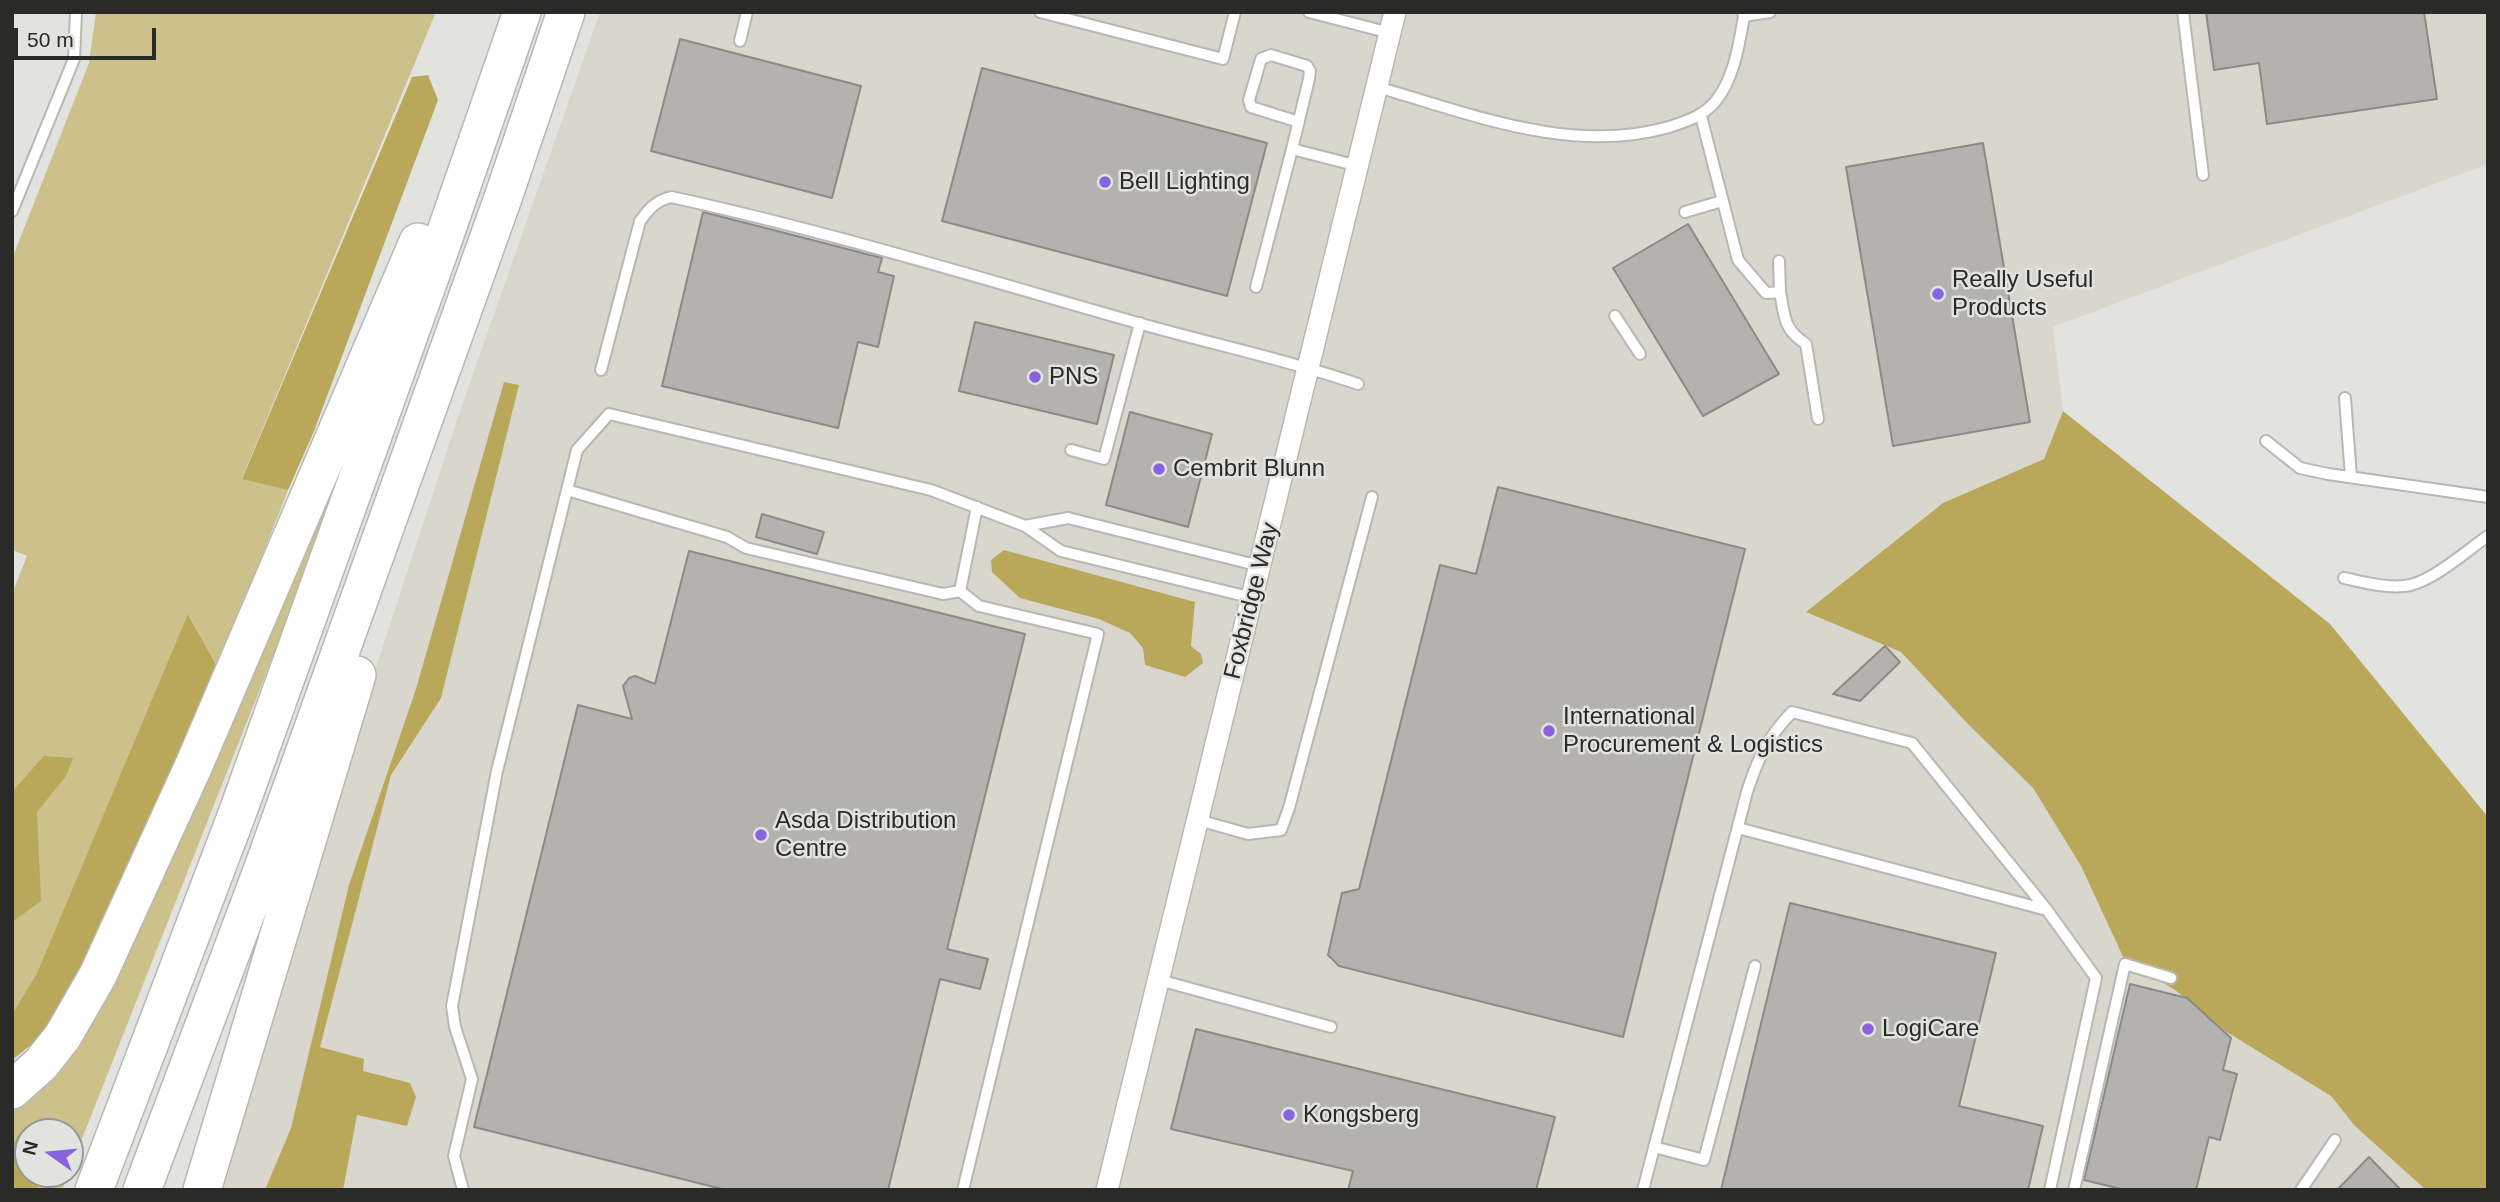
<!DOCTYPE html>
<style>
body{margin:0}
#map{position:relative;width:2500px;height:1202px;overflow:hidden;background:#e2e2df;font-family:Arial,sans-serif}
canvas{display:block}
.frame{position:absolute;inset:0;border:14px solid #2a2a29;pointer-events:none}
.north{position:absolute;left:14px;top:1118px;width:70px;height:70px;box-sizing:border-box;background:#e2e2df;border:2px solid #989896;border-radius:50%;rotate:285deg;font-size:19px;font-weight:700;line-height:28px;text-align:center;color:#2a2a29}
.north::after{content:'';display:block;margin:auto;width:24px;height:32px;background:#8863de;clip-path:polygon(50% 0,100% 100%,50% 72%,0 100%)}
.scale{position:absolute;left:14px;top:28px;width:142px;height:32px;box-sizing:border-box;border:4px solid #2a2a29;border-top:0;padding-left:9px;font-size:21px;line-height:24px;white-space:nowrap;color:#2a2a29;-webkit-text-stroke:5px #e2e2df;paint-order:stroke}
</style>
<div id="map">
<canvas width="2500" height="1202"></canvas>
<div class="frame"></div>
<div class="north">N</div>
<div class="scale">50 m</div>
</div>
<script>
const g = document.querySelector('canvas').getContext('2d');
g.lineJoin = 'round';
function fill(path, color) { g.fillStyle = color; g.fill(path, 'evenodd'); }
function strokePath(path, color, width, dash) { g.strokeStyle = color; g.lineWidth = width; g.lineCap = dash ? 'butt' : 'round'; g.setLineDash(dash || []); g.stroke(path); }
function write(font, color, halo, rows, align = 'center') {
  g.font = font + ' Arial,sans-serif'; g.lineWidth = 5; g.setLineDash([]); g.textBaseline = 'middle'; g.strokeStyle = halo; g.fillStyle = color; for (const [text, x, y, turn = 0] of rows) {
    g.save(); g.translate(x, y); g.rotate((+turn || 0) * Math.PI / 180); g.textAlign = isNaN(turn) ? turn : align; if (halo) g.strokeText(text, 0, 0); g.fillText(text, 0, 0); g.restore();
  }
}
fill(new Path2D(`
 M600 12H2488V164L2053 327 2063 411 2044 459 1943 503 1807 612 1901 652 1967 723 2033 788 2081 866 2124 959 2175 990 2225 1031 2331 1096 2355 1126 2426 1190H217L304 887 459 414Z`), '#d9d7cd');
fill(new Path2D(`
 M96 12H436L242 478 288 490 218 668 189 615 37 973 12 1014V594L27 556 12 550V259L89 63Z
 M335 499 70 1169V1132H28V1154L19 1136 12 1148V1104L311 527Z
 M37 1174H68L62 1190H38Z`), '#ccc08b');
fill(new Path2D(`
 M428 75 438 100 314 431 288 490 242 479 412 77Z
 M504 382 519 385 441 698 391 775 320 1047 364 1059 363 1071 410 1083 416 1097 407 1126 357 1115 343 1190H265L291 1128 349 885 416 689Z
 M2063 411 2330 624 2488 817V1190H2426L2355 1126 2331 1096 2225 1031 2175 990 2124 959 2081 866 2033 788 1967 723 1901 652 1806 612 1943 503 2044 459Z
 M1004 550 1195 602 1191 646 1201 654 1203 663 1185 677 1145 665 1143 648 1130 633 1099 619 1020 598 992 572 991 560Z
 M188 614 218 668 78 973 41 1037 12 1060V1014L37 973Z
 M44 756 73 758 66 776 37 812 41 901 12 922V792Z
 M18 1135 28 1154V1174H37L38 1190H12V1148Z`), '#b9a859');
const building = new Path2D(`
 M2206 12H2424L2437 99 2267 124 2259 63 2214 70Z
 M680 39 861 86 832 198 651 151Z
 M982 68 1267 143 1227 296 942 221Z
 M1983 143 2030 422 1893 446 1846 167Z
 M703 212 882 258 878 272 894 276 878 347 858 342 838 428 662 386Z
 M1688 224 1779 374 1703 416 1613 268Z
 M975 322 1114 355 1097 424 959 391Z
 M1130 412 1212 434 1188 527 1106 505Z
 M1498 487 1745 549 1623 1037 1339 966 1328 955 1342 893 1359 889 1440 565 1476 574Z
 M762 514 824 532 817 554 756 537Z
 M689 551 1025 634 947 949 988 959 980 989 940 979 888 1190H726L474 1127 578 705 632 719 623 686 629 678 635 676 655 684Z
 M1885 646 1900 662 1860 701 1833 694Z
 M1790 903 1996 953 1959 1106 2043 1126 2028 1190H1721Z
 M2130 984 2187 998 2231 1038 2223 1070 2237 1074 2220 1140 2209 1137 2196 1190H2125L2084 1180Z
 M1196 1029 1555 1117 1536 1190H1348L1353 1171 1171 1129Z
 M2369 1157 2401 1190H2337Z`);
fill(building, '#b3b2af');
strokePath(building, '#8b8a87', 2);
const lane = new Path2D(`
 M1040 12 1223 59 1235 12
 M1309 12 1390 33
 M2183 12 2203 175
 M1744 16 1770 12
 M740 41 747 12
 M1377 87C1472 114 1571 155 1669 127 1687 121 1703 116 1715 102 1734 79 1739 45 1744 16L1743 12
 M1701 116 1738 260 1766 293 1780 292 1779 261
 M1292 149 1309 79 1310 71 1307 66 1271 55 1261 59 1249 100 1251 107 1299 122
 M12 211 74 59 76 12
 M1685 212 1722 201
 M1256 287 1292 149 1358 166
 M1780 292C1785 317 1783 329 1806 344L1818 419
 M1615 316 1640 354
 M601 370 640 221C649 209 655 201 671 197 828 231 983 279 1138 323 1211 344 1286 359 1358 384
 M2345 398 2351 477
 M2266 441 2300 468 2328 474 2488 497
 M1071 450 1104 459 1140 323
 M567 490 727 537 746 548 943 594 960 591 977 507
 M2344 578C2363 582 2384 588 2404 586 2430 584 2466 551 2488 536
 M960 591 979 606 1098 634 963 1190
 M1253 598 1061 551 1025 526 1068 518 1260 566
 M1198 820 1248 834 1281 830 1289 808 1372 497
 M1738 828 2047 910 2096 978 2050 1190
 M1159 980 1331 1027
 M1654 1147 1704 1160 1755 966
 M463 1190 454 1156 472 1079 455 1027 452 1006 497 771 577 450 609 414 931 490 1025 526
 M1643 1190 1747 792C1758 758 1767 738 1792 712L1912 743 2047 910
 M2074 1190 2125 964 2171 978
 M2301 1190 2335 1140`);
const street = new Path2D(`
 M1107 1190 1395 12`);
const highway = new Path2D(`
 M12 1090 41 1064 63 1036 98 975 194 765 418 242
 M94 1190 237 814 440 249 522 12
 M142 1190 263 868 503 198 566 12
 M202 1190 357 675`);
strokePath(lane, '#b8b7b4', 14);
strokePath(street, '#b8b7b4', 24);
strokePath(highway, '#b8b7b4', 40);
strokePath(lane, '#fff', 10);
strokePath(street, '#fff', 21);
strokePath(highway, '#fff', 37);
for (const [x, y, r, color] of [
 [1105,182,7,"#8863de"],
 [1938,294,7,"#8863de"],
 [1035,377,7,"#8863de"],
 [1159,469,7,"#8863de"],
 [1549,731,7,"#8863de"],
 [761,835,7,"#8863de"],
 [1868,1029,7,"#8863de"],
 [1289,1115,7,"#8863de"]
]) { const dot = new Path2D(); dot.arc(x, y, r, 0, 2 * Math.PI); g.fillStyle = color; g.fill(dot); strokePath(dot, '#e2e2df', 2.5); }
write('24px', '#2a2a29', '#e2e2df', [
 ["Bell Lighting",1119,182],
 ["Really Useful",1952,280],
 ["Products",1952,308],
 ["PNS",1049,377],
 ["Cembrit Blunn",1173,469],
 ["International",1563,717],
 ["Procurement & Logistics",1563,745],
 ["Asda Distribution",775,821],
 ["Centre",775,849],
 ["LogiCare",1882,1029],
 ["Kongsberg",1303,1115]
], 'left');
write('24px', '#2a2a29', '#e2e2df', [
 ["Foxbridge Way",1252,601,-76]
]);
</script>
